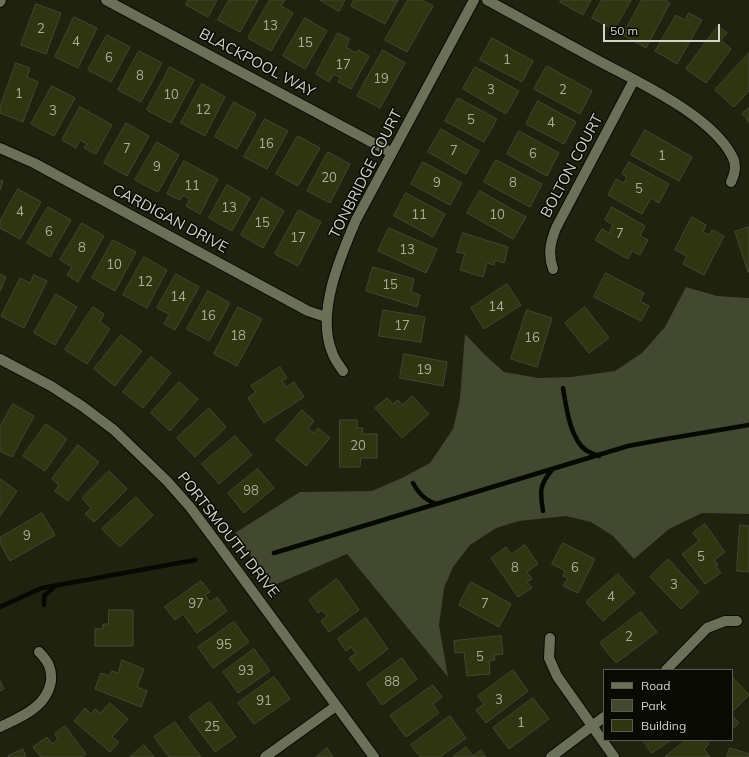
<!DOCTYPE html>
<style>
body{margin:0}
#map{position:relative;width:749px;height:757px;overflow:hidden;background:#1e220e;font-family:Mulish,sans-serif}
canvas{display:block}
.legend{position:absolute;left:603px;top:669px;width:130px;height:72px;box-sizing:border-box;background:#090a04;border:1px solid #595c53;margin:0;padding:5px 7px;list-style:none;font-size:12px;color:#d2d6c9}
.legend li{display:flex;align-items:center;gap:8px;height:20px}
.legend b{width:20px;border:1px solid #595c53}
.scale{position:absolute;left:603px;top:24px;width:117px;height:18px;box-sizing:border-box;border:2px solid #d2d6c9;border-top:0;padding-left:5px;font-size:12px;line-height:14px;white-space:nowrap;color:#d2d6c9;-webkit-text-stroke:3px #090a04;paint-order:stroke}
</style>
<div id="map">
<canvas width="749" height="757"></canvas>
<ul class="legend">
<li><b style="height:5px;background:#6b7059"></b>Road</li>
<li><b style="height:11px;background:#434831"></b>Park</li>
<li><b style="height:11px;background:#2e3510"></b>Building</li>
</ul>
<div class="scale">50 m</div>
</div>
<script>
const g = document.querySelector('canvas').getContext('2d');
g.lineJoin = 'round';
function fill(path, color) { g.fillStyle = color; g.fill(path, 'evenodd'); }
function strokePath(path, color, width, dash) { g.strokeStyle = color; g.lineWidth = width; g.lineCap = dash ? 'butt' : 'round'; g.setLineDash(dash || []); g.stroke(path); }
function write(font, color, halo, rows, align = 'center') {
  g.font = font + ' Mulish,sans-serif'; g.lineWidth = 3; g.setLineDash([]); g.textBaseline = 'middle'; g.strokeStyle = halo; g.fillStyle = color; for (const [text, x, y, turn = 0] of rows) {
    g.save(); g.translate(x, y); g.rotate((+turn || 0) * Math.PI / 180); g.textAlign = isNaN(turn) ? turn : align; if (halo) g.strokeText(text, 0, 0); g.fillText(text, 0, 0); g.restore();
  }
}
fill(new Path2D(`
 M686 287 717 296 749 298V514L702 513 669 529 634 559 613 536 591 522 566 516 519 521 496 528 470 545 453 567 444 588 439 625 448 677 347 554 272 586 235 533 300 492 372 491 402 478 430 463 453 429 460 399 465 334 485 355 504 372 538 378 571 377 615 371 642 353 665 327Z`), '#434831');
strokePath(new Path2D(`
 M563 388C566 406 570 440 587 451 591 453 595 454 599 456
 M413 483C419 494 425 500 437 504
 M543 511C540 492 539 485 552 470
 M274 553 628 446 660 440 749 425
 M44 605V596L54 587
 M0 607 42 588 195 560`), '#050900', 4.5);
const building = new Path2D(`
 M188 0H217L208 17 186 5Z
 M229 0H258L240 32 218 20Z
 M270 0H285L281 6 293 13 271 51 248 38Z
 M320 0H345L339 11Z
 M354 0H398L385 24 351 6Z
 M408 0H422L433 6 407 52 385 40Z
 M561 0H591L583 15 560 2Z
 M602 0H631L614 30 592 18Z
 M642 0H665L670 3 646 48 623 35Z
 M36 4 61 13 46 54 21 45Z
 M689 13 702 20 677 64 655 51 676 15 685 20Z
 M74 17 97 28 78 68 55 57Z
 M305 18 327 31 305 69 283 56Z
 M718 26 727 33 721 40 731 49 706 83 686 69Z
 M338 33 350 39 346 47 356 53 358 50 369 56 351 89 338 82 341 78 334 74 329 82 316 74Z
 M107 35 130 47 111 82 88 70Z
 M492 38 533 61 522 82 480 60Z
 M383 50 405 63 380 108 357 96Z
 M139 51 162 63 141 102 118 90Z
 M749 53V91L734 107 715 90Z
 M16 63 30 68 27 77 38 82 23 122 0 113V107Z
 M547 66 592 91 580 114 534 89Z
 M170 67 194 80 171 123 147 110Z
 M475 67 519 91 506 114 463 89Z
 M202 84 225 97 205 136 181 123Z
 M52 86 75 98 54 136 31 124Z
 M458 98 497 119 484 142 445 121Z
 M538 101 576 122 564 144 526 124Z
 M234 102 256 114 237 149 215 137Z
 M80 107 112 125 96 154 84 148 87 144 80 140 76 148 62 140Z
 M749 108V122L742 114Z
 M265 119 288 131 267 169 244 157Z
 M126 123 149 136 127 176 104 163Z
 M441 129 479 151 466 174 428 152Z
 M645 130 692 157 679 181 631 155Z
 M519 131 559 153 547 176 507 154Z
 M298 136 320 148 298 186 276 174Z
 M157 142 179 155 158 192 135 180Z
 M328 152 350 164 330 203 307 191Z
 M496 160 542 184 530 207 484 182Z
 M184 161 218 179 200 214 186 206 190 199 183 195 180 200 167 194Z
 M423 162 462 183 450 205 411 184Z
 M629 162 669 184 659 203 651 198 642 214 608 195 616 179 624 183 627 177 622 174Z
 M0 180 3 181 0 190Z
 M227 185 250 198 232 231 209 218Z
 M18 189 41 202 20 239 0 228V221Z
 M480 191 526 217 513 239 467 213Z
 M406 193 445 214 433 237 394 216Z
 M262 198 284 211 263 248 241 235Z
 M48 207 71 220 50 257 27 243Z
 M612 207 645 226 640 236 648 240 640 255 632 251 628 259 595 240 602 229 609 233 613 225 605 220Z
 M299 210 321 222 298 266 275 254Z
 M692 217 706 225 703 232 709 235 712 230 724 236 704 275 683 264 687 256 675 250Z
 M82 223 104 236 78 282 67 275 72 267 60 260Z
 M749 227V272H748L735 232Z
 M389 228 437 249 426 273 378 251Z
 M463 233 508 247 504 263 495 260 494 265 487 263 483 277 460 270 465 254 457 252Z
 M113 240 136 252 115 291 92 278Z
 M144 257 167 270 147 308 123 295Z
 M373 267 414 279 411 292 420 295 417 307 366 291Z
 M606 273 644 293 640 301 649 306 641 321 594 297Z
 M0 274 6 277 0 291Z
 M176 274 199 287 175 330 164 324 169 314 157 308Z
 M34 275 47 281 24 328 1 316 20 278 30 283Z
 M507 284 521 305 484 329 471 308Z
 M208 291 230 303 209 341 187 329Z
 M56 294 77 307 55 345 34 333Z
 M93 307 104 314 100 322 110 329 87 364 65 350Z
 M238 307 262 319 237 366 214 354Z
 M585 307 609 338 589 353 565 323Z
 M383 310 425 317 421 342 379 336Z
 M527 310 552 318 537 367 511 359Z
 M121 335 142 351 115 386 94 369Z
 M404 354 447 362 443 386 400 378Z
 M151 357 171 373 143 408 123 392Z
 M280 367 287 378 282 381 286 387 294 382 304 397 264 423 248 398 256 392 251 386Z
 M179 382 198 399 170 431 151 413Z
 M412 396 429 414 402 438 375 408 387 398 393 404 398 400 402 405Z
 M13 404 34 416 12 457 0 451V427Z
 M209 408 226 427 195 457 177 438Z
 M302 410 314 421 308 428 314 433 318 428 330 438 306 466 276 440Z
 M340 420H357V428H363L362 434H377V458H361L360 467H340Z
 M46 424 67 439 45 471 23 456Z
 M235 436 252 455 219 484 202 464Z
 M78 445 99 462 68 501 55 491 59 485 52 479Z
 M258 469 274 488 244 513 228 493Z
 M109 471 127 489 94 522 85 514 91 508 82 498Z
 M0 479 17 491 0 516Z
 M136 497 153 515 120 547 102 529Z
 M42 513 55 535 10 561 0 543V538Z
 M705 524 725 552 714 560 718 565 716 566 721 573 705 584 682 554 699 541 693 533Z
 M740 525 749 526V572L737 571Z
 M563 543 595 559 578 593 563 586 568 578 563 576 565 571 552 564Z
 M525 545 538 564 527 572 532 579 527 582 532 588 518 597 491 558 506 547 511 554Z
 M668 559 699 592 681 609 650 577Z
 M618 574 635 593 603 621 586 602Z
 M337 579 359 610 329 632 321 621 327 616 322 610 318 613 309 600Z
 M201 581 210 592 205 595 210 602 217 597 227 611 197 633 183 614 175 620 165 607Z
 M471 582 511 604 499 627 459 605Z
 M109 610H133V646H95V629H103V624H108Z
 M641 612 657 632 616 663 600 643Z
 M366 618 388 649 359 671 349 658 356 654 351 647 346 651 338 639Z
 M234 622 249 642 213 668 198 647Z
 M501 636 503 654 494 655 495 660 489 661 490 674 467 676 464 652 455 653 454 641Z
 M254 649 270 671 238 693 223 672Z
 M402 658 417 679 382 705 367 684Z
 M122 660 144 669 137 687 147 691 141 707 95 689 101 673 109 676 112 671 118 673Z
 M513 670 528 691 486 723 476 710 484 704 478 696Z
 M274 677 290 699 254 724 238 703Z
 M732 677 749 695 732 712Z
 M0 681 4 689 0 691Z
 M433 685 442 697 433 704 439 713 406 737 390 716Z
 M533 698 549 719 509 749 493 728Z
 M210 702 236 737 215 752 189 717Z
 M110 703 128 719 112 737 119 742 110 752 74 721 85 708 91 714 95 709 100 713Z
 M450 716 466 738 440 757H420L411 745Z
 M732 716 739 723 732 729Z
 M175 722 201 757H169L154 737Z
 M65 726 86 754 82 757H41L33 747 47 737 52 744 58 739 55 734Z
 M643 740H671L652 753Z
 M686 740H706L709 744 704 749 710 757H665Z
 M144 745 154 757H130Z
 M466 747 473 756 481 750 486 757H453Z
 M327 748 333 757H316Z
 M730 748 749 754V757H727Z
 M23 749 26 757H8V756Z`);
fill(building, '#2e3510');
strokePath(building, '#434832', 1);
const minor = new Path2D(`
 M106 0 392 153
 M487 0C523 20 560 40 597 60 636 81 711 115 732 156 737 165 735 173 731 182
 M0 2 1 0
 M0 148 34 163 308 311 326 317
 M553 269C548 254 550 243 556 228L634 80
 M0 359 51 386 82 406 114 430 167 481 190 507 220 547 374 757
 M343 371C339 365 334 359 332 352 316 313 340 257 356 220L474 0
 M550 638 549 658 557 676 614 757
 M666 670 707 628 725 621H737
 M0 727C21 717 47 707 51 681 52 668 48 661 39 652
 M265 757 336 706
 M551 757 604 717`);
strokePath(minor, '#080b00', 12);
strokePath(minor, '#6b7059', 10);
write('13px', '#a9ae9b', null, [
 ["13",270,26],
 ["2",41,29],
 ["4",76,42],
 ["15",305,43],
 ["6",109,58],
 ["1",507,60],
 ["17",343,65],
 ["8",140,76],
 ["19",381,79],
 ["3",491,90],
 ["2",563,90],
 ["1",19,94],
 ["10",171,95],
 ["12",203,110],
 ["3",53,111],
 ["5",471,120],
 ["4",551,123],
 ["16",266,144],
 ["7",127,149],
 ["7",454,151],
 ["6",533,154],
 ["1",662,156],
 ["9",157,167],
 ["20",329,178],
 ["9",437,183],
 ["8",513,183],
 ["11",192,186],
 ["5",639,189],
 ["13",229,208],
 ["4",20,212],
 ["11",419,215],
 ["10",497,215],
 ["15",262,223],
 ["6",49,232],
 ["7",620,234],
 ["17",298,238],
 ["8",82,248],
 ["13",407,250],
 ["10",114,265],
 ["12",145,282],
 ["15",390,285],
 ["14",178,297],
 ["14",496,307],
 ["16",208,316],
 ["17",402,326],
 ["18",238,336],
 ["16",532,338],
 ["19",424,370],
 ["20",358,446],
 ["98",251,491],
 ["9",27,536],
 ["5",701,557],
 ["8",515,568],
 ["6",575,568],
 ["3",674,585],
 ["4",611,597],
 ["97",196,604],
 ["7",485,604],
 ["2",629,637],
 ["95",224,645],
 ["5",480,657],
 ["93",246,671],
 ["88",392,682],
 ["3",499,700],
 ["91",264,701],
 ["1",521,723],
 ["25",212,727]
]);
write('15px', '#d2d6c9', '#090a04', [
 ["BLACKPOOL WAY",257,63,28],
 ["BOLTON COURT",572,166,-62],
 ["TONBRIDGE COURT",366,174,-63],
 ["CARDIGAN DRIVE",170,219,28],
 ["PORTSMOUTH DRIVE",228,535,52]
]);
</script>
